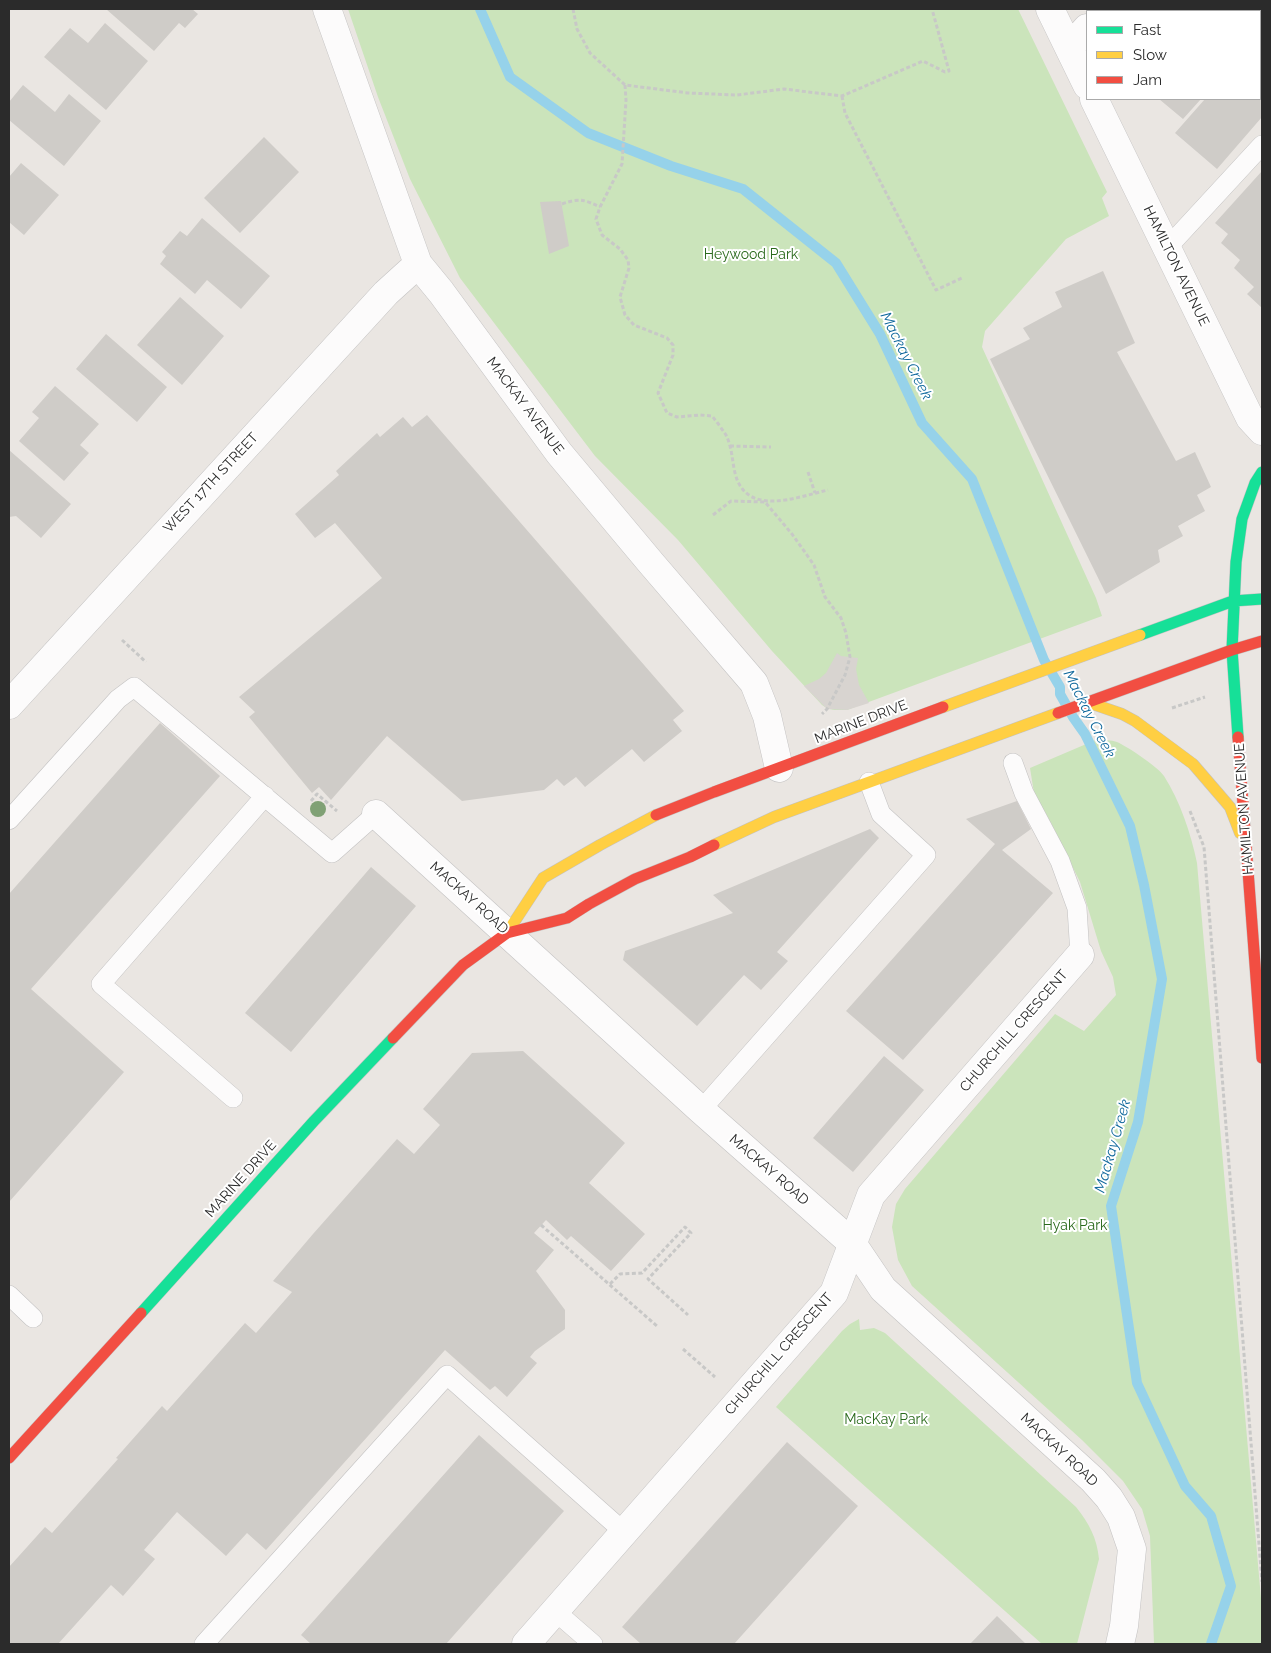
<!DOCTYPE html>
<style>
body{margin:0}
#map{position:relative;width:1271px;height:1653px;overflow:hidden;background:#eae6e2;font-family:Raleway,sans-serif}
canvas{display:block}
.frame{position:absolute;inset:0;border:10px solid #2b2b2b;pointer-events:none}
.legend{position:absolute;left:1086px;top:10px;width:175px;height:90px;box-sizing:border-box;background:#fff;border:1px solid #aaa;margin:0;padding:6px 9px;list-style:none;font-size:15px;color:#2b2b2b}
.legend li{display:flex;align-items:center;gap:10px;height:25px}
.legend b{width:25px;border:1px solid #aaa}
</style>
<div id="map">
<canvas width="1271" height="1653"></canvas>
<div class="frame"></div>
<ul class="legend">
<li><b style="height:6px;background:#16e098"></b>Fast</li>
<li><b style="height:6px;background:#ffcf43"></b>Slow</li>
<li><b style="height:6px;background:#f24e42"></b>Jam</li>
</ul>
</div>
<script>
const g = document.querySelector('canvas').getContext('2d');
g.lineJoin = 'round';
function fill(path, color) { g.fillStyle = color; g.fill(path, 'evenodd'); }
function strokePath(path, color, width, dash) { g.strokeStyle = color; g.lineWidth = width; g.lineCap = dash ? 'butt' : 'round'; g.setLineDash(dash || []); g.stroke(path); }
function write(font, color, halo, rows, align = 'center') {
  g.font = font + ' Raleway,sans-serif'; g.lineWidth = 4; g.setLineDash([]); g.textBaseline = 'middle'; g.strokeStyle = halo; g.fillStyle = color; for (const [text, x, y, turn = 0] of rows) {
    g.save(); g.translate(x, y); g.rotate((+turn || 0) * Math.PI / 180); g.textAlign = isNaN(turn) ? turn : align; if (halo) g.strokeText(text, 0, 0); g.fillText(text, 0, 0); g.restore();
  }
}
fill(new Path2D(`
 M348 9H1018L1107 192 1102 198 1109 216 1066 239 985 331 982 347 1096 598 1102 616 847 710C837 710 830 711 822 705L772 651 678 540 595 456 460 278 410 179 378 97Z
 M1098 739C1104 740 1111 740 1117 742 1128 747 1157 766 1164 776 1180 801 1191 834 1197 863L1262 1610V1644H1154L1150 1536 1142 1509 1123 1481 1082 1440 912 1286 898 1260 892 1227 896 1204 905 1189 1055 1014 1084 1031 1116 995 1113 977 1101 951 1080 882 1051 823 1034 793 1030 768Z
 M859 1319 860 1330 874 1328 885 1333 1076 1507C1089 1523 1097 1538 1099 1559L1077 1644H1042L776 1407 842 1331 850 1324Z`), '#cbe4bb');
fill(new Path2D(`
 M837 653 841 656 858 658 856 669 859 685 869 703 847 710 827 709 804 686 819 679 826 673Z`), '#d8d4d0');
strokePath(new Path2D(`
 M480 9 510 77 588 133 671 166 743 189 836 263 880 334 922 423 972 479 1044 660 1060 687V694L1073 717 1085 734 1130 826 1144 885 1162 979 1138 1122 1111 1206 1137 1383 1185 1486 1211 1516 1231 1586 1211 1644`), '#96d2ea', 10);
fill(new Path2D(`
 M106 9H192L198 14 185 28 179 23 154 51Z
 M1157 9H1241L1239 11H1155Z
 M1262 15V82L1260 80V18Z
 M105 23 148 61 106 110 44 57 70 28 88 43Z
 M23 85 55 112 69 94 101 121 64 166 9 120V102Z
 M1159 99H1201L1183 119Z
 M1205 99 1262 100V117L1217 169 1175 133Z
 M264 137 299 172 240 233 204 198Z
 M21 163 59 195 24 235 9 222V177Z
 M1262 171V308L1247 294 1254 287 1234 268 1240 260 1221 243 1228 234 1215 223Z
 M561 201 569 246 549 254 540 202Z
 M202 218 270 276 241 309 207 280 195 294 160 264 166 256 162 252 180 231 187 236Z
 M1103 271 1135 343 1117 352 1176 461 1195 452 1211 487 1197 495 1205 511 1178 526 1183 536 1158 550 1160 562 1106 594 990 359 1030 339 1023 328 1062 307 1055 292Z
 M180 297 224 336 182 385 137 345Z
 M106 334 167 387 137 422 76 369Z
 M55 386 99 424 80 445 89 453 64 481 19 441 39 418 32 412Z
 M427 415 684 711 673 720 682 731 644 762 632 749 585 787 576 777 564 786 557 779 544 790 462 801 387 736 331 800 319 787 312 793 249 717 255 712 239 697 382 578 335 523 315 538 295 514 339 475 336 471 377 433 380 437 403 417 412 427Z
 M9 450 71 504 41 538 16 516 9 517Z
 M160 723 220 776 31 989 124 1072 9 1202V894Z
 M1017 801 1031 829 1002 850 1053 893 903 1060 846 1011 995 844 966 819Z
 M870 829 879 838 777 952 788 961 761 990 744 975 697 1026 623 960 625 951 733 913 713 895Z
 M371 867 416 906 291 1052 245 1013Z
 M523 1051 625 1143 589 1183 645 1234 611 1271 571 1236 567 1240 546 1220 534 1233 554 1250 536 1271 565 1310V1329L535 1351 530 1357 537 1363 507 1397 495 1386 490 1390 445 1350 266 1550 247 1533 226 1556 177 1512 144 1550 155 1559 123 1596 111 1585 58 1644H9V1567L45 1527 52 1533 118 1459 116 1458 162 1406 167 1411 245 1323 256 1333 292 1292 273 1281 313 1234 397 1139 414 1154 440 1125 423 1109 472 1053Z
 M884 1056 924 1090 853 1172 813 1138Z
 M479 1435 564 1511 446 1644H311L301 1635Z
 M787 1442 858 1506 734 1644H641L622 1627Z
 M997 1616 1026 1644H970Z`), '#cfccc8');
const lane = new Path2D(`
 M1167 248 1262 145
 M1013 763 1024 793 1060 861 1077 908 1080 955
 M9 820 118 699 134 687 332 853 376 814
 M233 1098 101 984 265 796
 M701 1110 926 855 881 814 869 782
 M9 1295 33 1318
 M555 1611 593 1644
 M204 1644 447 1375 624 1532`);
const street = new Path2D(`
 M327 9 418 264 441 292 559 453 651 563 754 683 767 716 779 768
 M1050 9 1087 85
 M1102 11 1104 9
 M1069 48 1087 28
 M1094 99 1250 418 1262 431
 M9 705 386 293 418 264
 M376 814 701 1110 852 1243 883 1289 1093 1480 1109 1498 1121 1517 1132 1549 1124 1626 1120 1644
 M526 1644 834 1293 871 1195 1080 955`);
const fast = new Path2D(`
 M1140 635 1233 601 1262 599
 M1238 737 1232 650 1236 562 1242 519 1255 483 1262 472
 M141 1313 314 1121 393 1038`);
const slow = new Path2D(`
 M1087 702 1122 714 1135 721 1193 764 1230 807 1240 833
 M943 707 1140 635
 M714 845 774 817 1058 713
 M507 933 543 878 600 845 656 815`);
const jam = new Path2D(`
 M1058 713 1232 650 1262 641
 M1238 737 1262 1058
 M656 815 714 792 943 707
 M393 1038 463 965 507 933 567 918 589 904 635 879 690 857 714 845
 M9 1458 141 1313`);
strokePath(lane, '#c3c2c2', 20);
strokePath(street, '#c3c2c2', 29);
strokePath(fast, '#c3c2c2', 12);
strokePath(slow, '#c3c2c2', 12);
strokePath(jam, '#c3c2c2', 12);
strokePath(new Path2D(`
 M573 9 577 29 590 53 625 85 688 93 737 95 784 89 842 96 923 61 945 72 949 71 932 9
 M625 85 626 100 622 164 600 207 596 219 602 235 620 249 628 260 629 268 620 297 625 315 634 325 667 338 673 345V355L658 393 667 413 677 417 700 415 712 416C717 422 722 429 726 435 732 447 732 460 735 473 746 518 797 497 828 490
 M842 96 845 113 936 290 962 278
 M562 204C579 198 583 199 600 207
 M730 446 771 447
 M808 472 815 493
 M713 515 731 501 765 502 792 534 814 565 825 597 841 618 846 633 850 657 845 675 827 709 822 714
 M122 640 146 662
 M1172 708 1205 697
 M311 801 317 794 337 811
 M1190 811 1204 847 1262 1582
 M541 1225 657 1326
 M610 1284 620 1274 642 1273 685 1227 691 1233 648 1279 688 1315
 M683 1349 715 1377`), '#c8c8c7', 3, [4, 2.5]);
strokePath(lane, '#fcfbfb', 19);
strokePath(street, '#fcfbfb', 28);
strokePath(fast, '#16e098', 11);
strokePath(slow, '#ffcf43', 11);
strokePath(jam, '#f24e42', 11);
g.fillStyle = '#80a175';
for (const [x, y] of [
 [318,809]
]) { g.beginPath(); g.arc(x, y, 8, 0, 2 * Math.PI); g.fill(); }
write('14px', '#29691b', '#fff', [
 ["Heywood Park",751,255],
 ["Hyak Park",1075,1226],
 ["MacKay Park",886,1420]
]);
write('14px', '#2b2b2b', '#fff', [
 ["HAMILTON AVENUE",1176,266,64],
 ["MACKAY AVENUE",525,406,53],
 ["WEST 17TH STREET",211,483,-47],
 ["MARINE DRIVE",861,722,-21],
 ["HAMILTON AVENUE",1244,809,-94],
 ["MACKAY ROAD",469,898,42],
 ["CHURCHILL CRESCENT",1014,1031,-49],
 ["MACKAY ROAD",769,1170,41],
 ["MARINE DRIVE",241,1179,-48],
 ["CHURCHILL CRESCENT",779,1354,-49],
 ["MACKAY ROAD",1059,1450,43]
]);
write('italic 15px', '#0f689c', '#fff', [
 ["Mackay Creek",906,356,63],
 ["Mackay Creek",1089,714,63],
 ["Mackay Creek",1113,1146,-74]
]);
</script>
